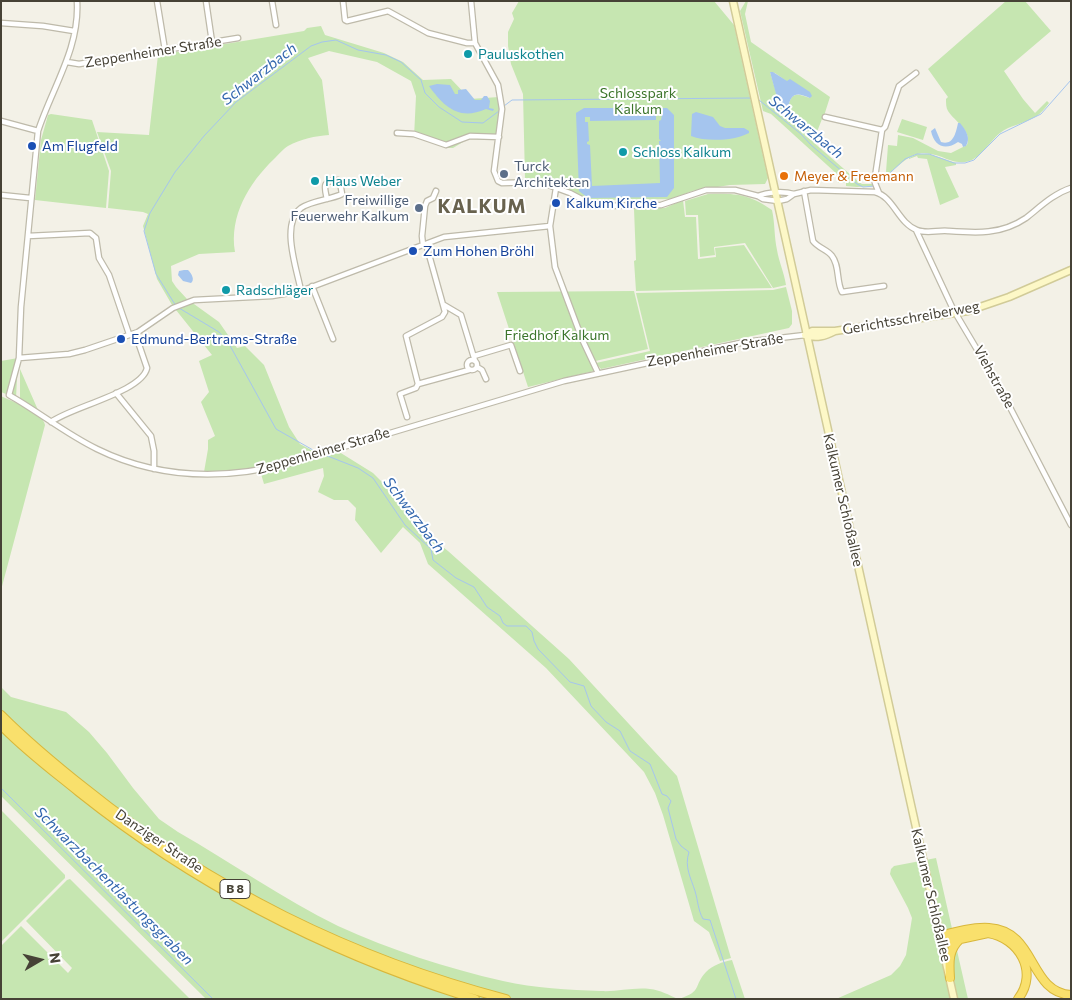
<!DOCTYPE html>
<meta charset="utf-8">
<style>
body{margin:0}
#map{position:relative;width:1072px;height:1000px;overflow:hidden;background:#f3f1e7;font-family:Commissioner,sans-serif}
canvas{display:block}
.frame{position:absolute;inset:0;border:2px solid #464236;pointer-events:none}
.north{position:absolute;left:15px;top:935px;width:50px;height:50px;-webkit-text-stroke:4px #fff;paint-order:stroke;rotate:82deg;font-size:14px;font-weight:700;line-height:20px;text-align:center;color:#464236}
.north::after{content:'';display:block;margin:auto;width:18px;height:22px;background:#464236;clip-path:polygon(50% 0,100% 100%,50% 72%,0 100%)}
</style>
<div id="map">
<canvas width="1072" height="1000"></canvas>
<div class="frame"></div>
<div class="north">N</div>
</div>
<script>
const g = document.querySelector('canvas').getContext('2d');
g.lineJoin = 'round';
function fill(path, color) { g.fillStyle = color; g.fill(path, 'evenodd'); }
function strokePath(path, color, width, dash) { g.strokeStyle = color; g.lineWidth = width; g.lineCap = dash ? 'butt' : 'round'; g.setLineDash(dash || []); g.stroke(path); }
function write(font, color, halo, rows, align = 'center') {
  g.font = font + ' Commissioner,sans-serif'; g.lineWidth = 4; g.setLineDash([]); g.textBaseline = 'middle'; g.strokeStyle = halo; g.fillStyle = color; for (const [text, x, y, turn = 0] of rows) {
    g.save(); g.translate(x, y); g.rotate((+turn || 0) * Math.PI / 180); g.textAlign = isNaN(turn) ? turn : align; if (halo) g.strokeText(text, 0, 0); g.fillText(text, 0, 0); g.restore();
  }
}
fill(new Path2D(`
 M519 1H714L734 25 768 178 765 184 730 185 692 191 673 199 590 200 557 185 540 179H525L523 94 511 64 508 46V32L514 19 512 13Z
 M746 1H748L745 14 751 42 830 97 823 119H822L813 142 859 182 862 184H873L874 186 857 187 846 186V183H838V175L771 114 763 111 740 11ZM770 72 775 73 810 98C796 93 791 92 788 108L776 92Z
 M1006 1H1025L1051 31 1004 71 1023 99 1035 113 1047 101 1049 103C1045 108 1041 114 1035 117 1024 124 1010 125 1000 133 989 142 979 161 965 162 956 163 949 160 942 157 914 147 909 158 888 174L886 172 888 145 897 146 898 135 913 138 938 151 951 153 967 145C972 130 955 122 948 111 946 108 946 103 946 99L948 97 928 69Z
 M321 26 325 35 384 53 403 62 423 80 451 79 470 99 499 97V115L496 140 468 139 453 148H447L414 137 416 96 411 81 377 62 329 51 308 58 322 80 329 135C315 136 301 139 288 146 283 149 278 155 274 159 249 183 229 216 235 252L199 254 171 266 172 281 176 287 187 299 219 322 237 348 245 346 264 365 289 427 300 444 317 453 267 467 231 473 204 472 208 449V440L215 436 201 402 209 392 199 361 212 355 172 305 157 279 143 226 148 214 143 212 108 208 111 171 97 132 149 135 158 55 304 31 307 28Z
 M51 114 92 120 109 171 106 208 35 200 41 140 48 115Z
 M902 119 927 127 923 140 897 132Z
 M917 154H929L956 163V165L945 167 959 197 940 205 927 159 918 158 917 156 909 159V158Z
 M708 194C735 193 749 194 772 210 775 223 774 237 777 250 779 262 784 272 786 285L773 288 745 243 714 247 715 255 700 257 698 215H686L685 201Z
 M683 200 685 217H696L698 259 716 257 715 248 744 245 772 288 636 291 634 261 636 260 634 209 665 208Z
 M786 287 792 311V324L789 328 601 369 596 363 650 351 636 293 773 290Z
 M634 291 648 349 591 362 594 371 528 387 497 292Z
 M18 358 16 398 1 392V361Z
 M20 369 38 410 20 401Z
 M1 396C13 402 43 412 45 425L1 590Z
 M336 450 373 473 392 492 416 526 448 551 569 659 677 776 731 958 720 961 709 932 694 921 663 815 655 793 644 772 546 668 428 564 420 543 403 527 381 553 355 520 356 508 348 500H334L318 492 324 476 323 468 264 484 261 474 290 466Z
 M1 687 11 697 66 712 89 732 107 753 133 788 159 819 178 832C232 863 283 899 338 926 391 950 446 968 503 981 535 988 568 990 601 991 617 992 633 987 650 989 660 990 669 995 678 999H206L1 796Z
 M1 810 65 875V878L1 942Z
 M936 858 968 999H836L891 975 900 966 906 955 912 918 908 908 890 874 891 869 894 866Z
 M70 879 190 999H1V946L21 926 68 973 72 968 26 921 67 880Z
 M732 960 745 999H679C703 991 693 986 706 972 713 965 722 962 732 960Z`), '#c6e6b1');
fill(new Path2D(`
 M770 72H773L787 81 790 79 810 92 812 96 810 98C796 92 791 93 788 108H785L778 101Z
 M437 84 450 85 455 94H458V90L466 89 475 100H481L484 96H487L490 101 489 108 494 109 493 111 486 109C459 121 444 107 429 86Z
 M584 108H667L674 115V188L667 197 588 198 579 191 576 113ZM656 115H662L661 120 659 121V139L661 141H659L660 183 592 186 590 145 587 144V142L589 141 588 122H585V117H590V121L656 120Z
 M696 112 713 117 720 126 725 128H744L749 131V133C734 141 706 142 691 136L692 114Z
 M960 123C966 130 971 138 966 146L963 147 962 144 958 142C945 151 934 146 931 131L935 128 941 142C953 146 956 133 958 123Z
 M184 270H188C192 274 195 280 191 283L183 281 178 275 179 271Z`), '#a5c5ee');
strokePath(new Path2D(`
 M759 100 801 134 811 145 857 184 863 187 875 186
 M504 106 512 100 753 98
 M878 184 905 159 917 154H929L954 163H965L974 160 1000 134 1041 114 1071 80
 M176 306 156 274 144 231 150 213 175 172 204 136 236 102 311 46 322 42 336 40 358 50 386 55 401 62 421 80 425 93 439 107 462 122 483 123 499 111
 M179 308 219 332 228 342 276 429 313 450
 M325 455 358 468 373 478 405 525 431 549 433 560 456 578 474 587 487 607 500 616 503 623 507 626H526L532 632 534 641 538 649 570 682 584 686 591 706 606 722 620 731 630 751 650 764 662 794 667 796 671 801 668 808 676 839 681 846 689 852C684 867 691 878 695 891 698 901 698 910 703 919L710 920 711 923 736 999
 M1 788 213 999`), '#a5c5ee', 1);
const street = new Path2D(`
 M77 1C80 48 52 88 38 131L21 307 19 358 9 395C39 412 66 434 97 449 158 479 225 480 290 463L564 381 745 342 805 335
 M157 1 165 50
 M206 1 212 42
 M272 1 276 25
 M343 1 345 20 347 21 388 11 428 33 467 43H475
 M471 1 475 43 498 85 502 109 494 171 498 181 502 183 540 182 570 193 593 205 599 206 661 205 706 190H735L758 196 763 199 778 201 787 199 794 194 811 190 875 192C894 197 898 223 917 230 926 234 938 230 948 231 976 233 1001 235 1026 218 1040 207 1053 194 1071 188
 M1 23 43 26 74 31
 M67 62 79 64 238 38
 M825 117 882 130
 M1 121 38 131
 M397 133 414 134 446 145 470 136 499 137
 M556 188 550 226 555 267 582 339 598 373
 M804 191 813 241C818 248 828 250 832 256 840 266 836 281 842 292L884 286
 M879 193 875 183V177L882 130 885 127 899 86 916 73
 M1 195 30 198
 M758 196C767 192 784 191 794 194
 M916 230 953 309 1001 390 1071 525
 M28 236 90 233 96 238 99 258 109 275 129 334
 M423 245 422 236 425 206 427 201 433 198 436 191
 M312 286 333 339
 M301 291C297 269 280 224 301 208 313 200 330 200 342 194L340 182 338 180C322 181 324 186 327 199
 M444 305 461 315 475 361
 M474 356 511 345 520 371
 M19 358 69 354 85 350 138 332 173 308 194 300 272 296 301 291 444 237 550 226
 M467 365a5 5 0 1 1 10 0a5 5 0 1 1-10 0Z
 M477 367 482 370 486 379
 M418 384 406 336 442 317 445 312 426 244
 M116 393 151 436 154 451V469
 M407 417 400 394 416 388 418 384 469 370
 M51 422C71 407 142 392 147 368L135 333`);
const secondary = new Path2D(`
 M733 1 954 999
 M805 335C817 339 825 336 835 331L968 311 1009 297 1071 270
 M805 335 812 331H835`);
const highway = new Path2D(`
 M1 715C28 742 57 766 86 789 209 888 353 959 506 999
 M1 725C25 750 52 770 79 792 198 887 330 954 475 999
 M940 936C955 932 973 927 989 928 1037 931 1028 992 1071 995
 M942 943 988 933C1019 938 1039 972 1018 999
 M950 978C949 962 948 950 960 939`);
strokePath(street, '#bebaaa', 7);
strokePath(secondary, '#d1cb98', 9);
strokePath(highway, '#d8b73c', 10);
strokePath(street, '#fff', 4.5);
strokePath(secondary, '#fdf8c7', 6);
strokePath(highway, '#f9e06c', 8);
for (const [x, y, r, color] of [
 [468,54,5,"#0f9aa8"],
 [32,146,5,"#1a4fb4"],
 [623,152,5,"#0f9aa8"],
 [504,174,5,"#5c6f8a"],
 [784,176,5,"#e8710a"],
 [315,181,5,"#0f9aa8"],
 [556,203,5,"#1a4fb4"],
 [419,208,5,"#5c6f8a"],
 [413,251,5,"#1a4fb4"],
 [226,290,5,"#0f9aa8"],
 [121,339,5,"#1a4fb4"]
]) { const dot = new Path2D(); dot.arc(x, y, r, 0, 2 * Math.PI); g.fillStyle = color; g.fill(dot); strokePath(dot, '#fff', 2); }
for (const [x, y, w] of [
 [235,889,30]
]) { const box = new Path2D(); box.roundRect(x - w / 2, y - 9.5, w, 19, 4); g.fillStyle = '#fff'; g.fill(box); strokePath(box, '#464236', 1); }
write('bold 12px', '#464236', null, [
 ["B 8",235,889]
]);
write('14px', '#464236', '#fff', [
 ["Zeppenheimer Straße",153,52,-9],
 ["Gerichtsschreiberweg",911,318,-10],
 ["Zeppenheimer Straße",715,350,-10],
 ["Viehstraße",994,377,61],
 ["Zeppenheimer Straße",323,451,-16],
 ["Kalkumer Schloßallee",843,500,77],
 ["Danziger Straße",159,841,34],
 ["Kalkumer Schloßallee",931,895,77]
]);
write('14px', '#0d838f', '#fff', [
 ["Pauluskothen",478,54],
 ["Schloss Kalkum",633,152],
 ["Haus Weber",325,181],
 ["Radschläger",236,290]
], 'left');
write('14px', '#3c752b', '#fff', [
 ["Schlosspark",638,93],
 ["Kalkum",638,109],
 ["Friedhof Kalkum",557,335]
]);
write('14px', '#164399', '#fff', [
 ["Am Flugfeld",42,146],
 ["Kalkum Kirche",566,203],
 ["Zum Hohen Bröhl",423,251],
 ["Edmund-Bertrams-Straße",131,339]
], 'left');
write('14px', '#4e5e75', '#fff', [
 ["Turck",514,166],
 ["Architekten",514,182],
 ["Freiwillige",409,200,"right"],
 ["Feuerwehr Kalkum",409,216,"right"]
], 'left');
write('14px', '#c56008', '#fff', [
 ["Meyer & Freemann",794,176]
], 'left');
write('italic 15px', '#3367ae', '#fff', [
 ["Schwarzbach",259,74,-38],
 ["Schwarzbach",806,127,39],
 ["Schwarzbach",414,515,53],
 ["Schwarzbachentlastungsgraben",114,886,45]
]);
g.letterSpacing = '1px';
write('bold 19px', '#68624e', '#fff', [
 ["KALKUM",482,207]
]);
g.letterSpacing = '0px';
</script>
